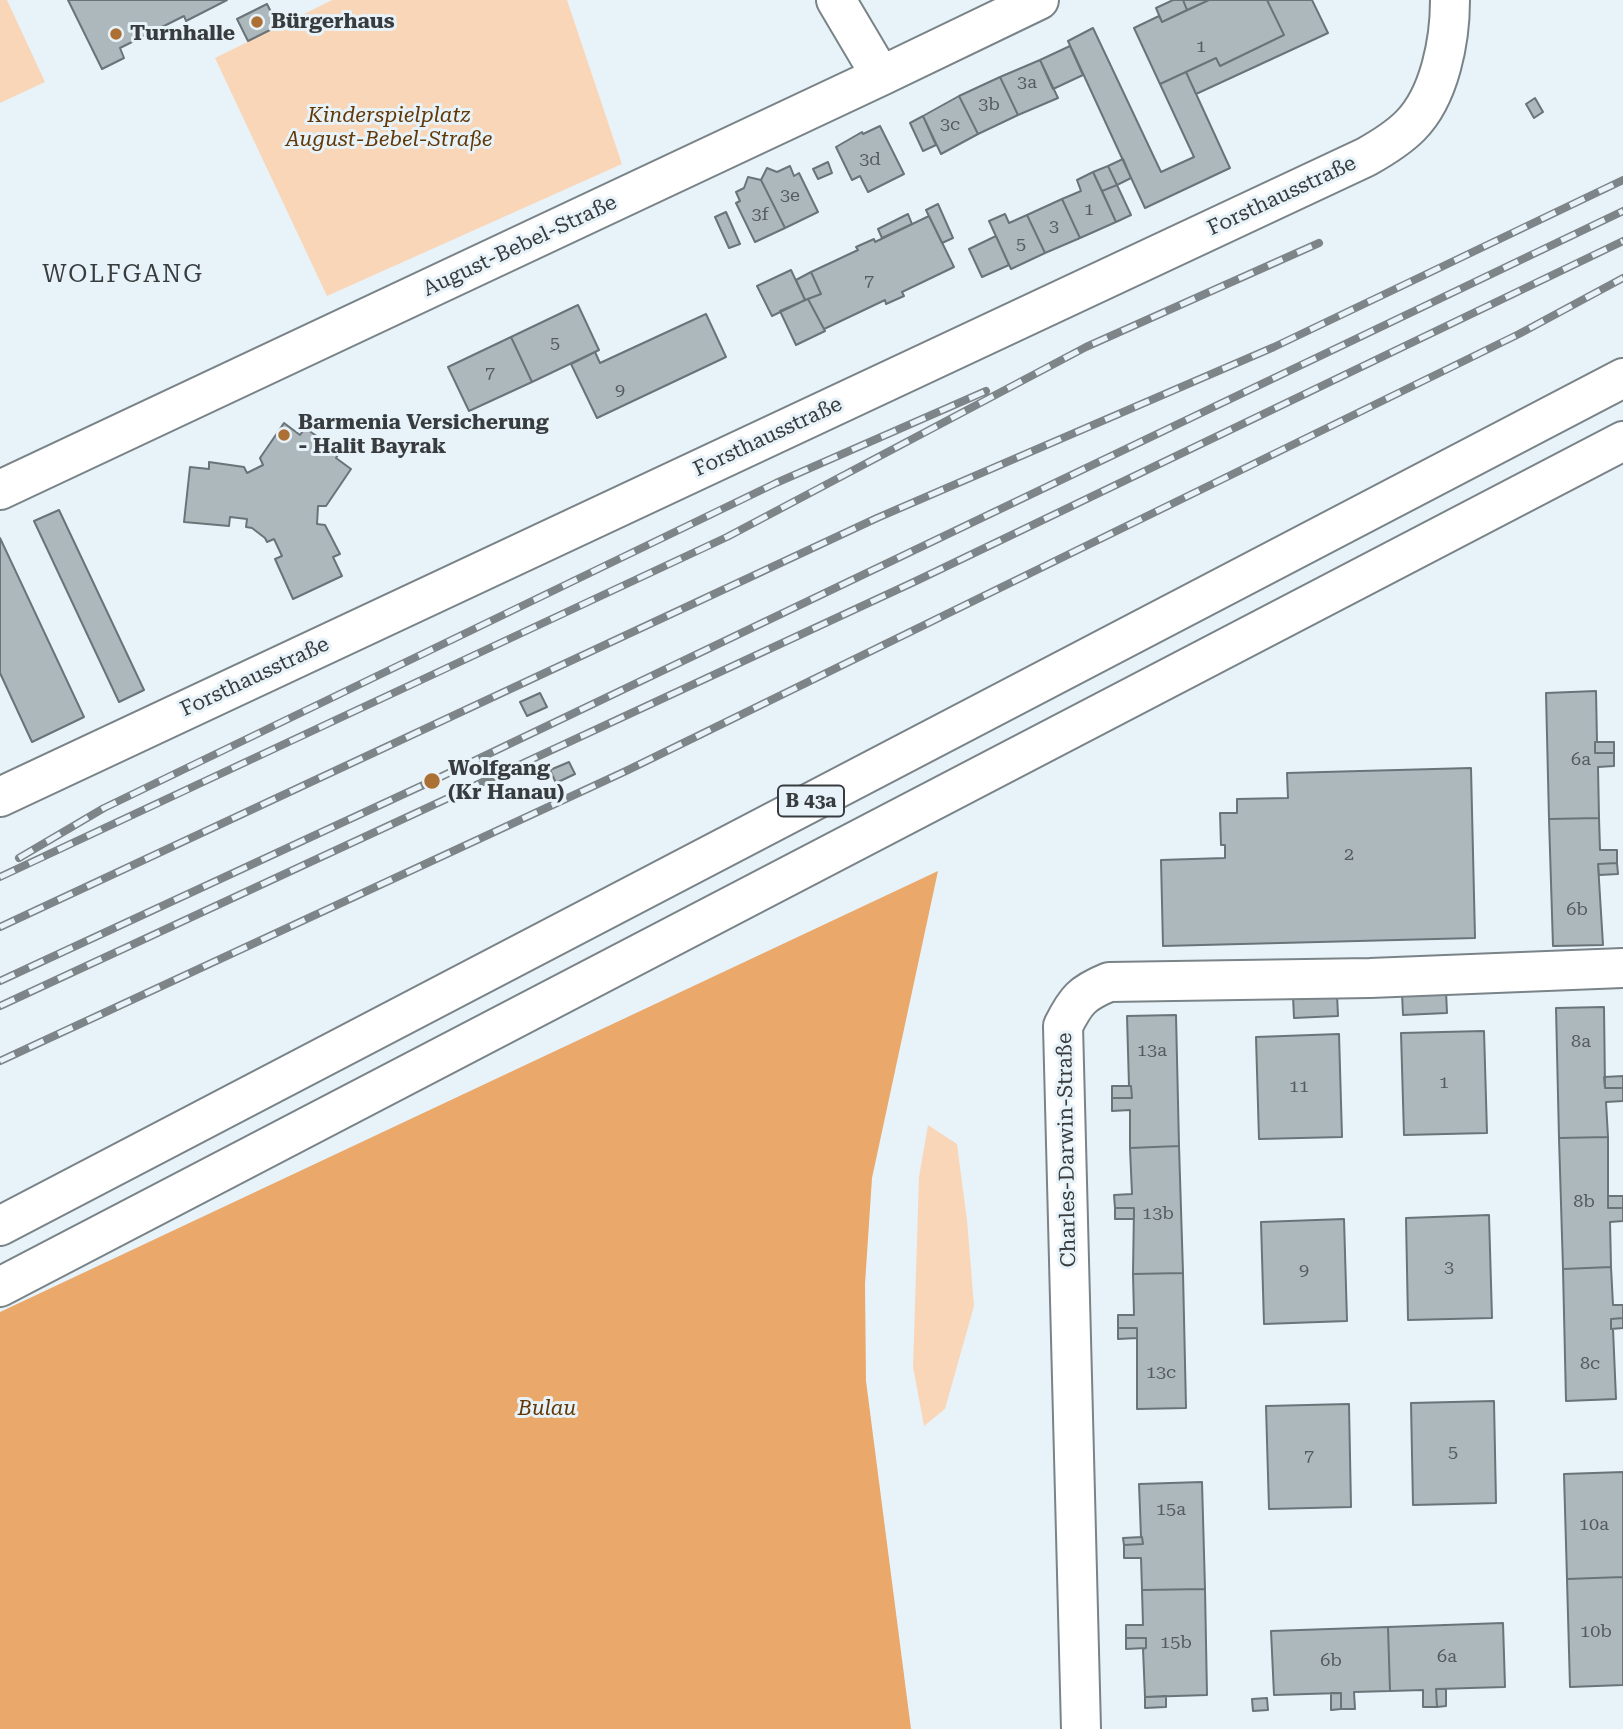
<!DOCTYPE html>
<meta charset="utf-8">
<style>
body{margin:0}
canvas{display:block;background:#e7f3f9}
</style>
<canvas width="1623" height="1729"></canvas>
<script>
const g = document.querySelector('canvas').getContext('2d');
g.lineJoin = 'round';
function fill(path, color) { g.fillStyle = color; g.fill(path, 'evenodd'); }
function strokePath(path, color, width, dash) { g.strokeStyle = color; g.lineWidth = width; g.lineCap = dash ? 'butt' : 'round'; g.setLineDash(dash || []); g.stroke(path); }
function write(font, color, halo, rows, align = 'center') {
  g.font = font + ' "Roboto Serif",serif'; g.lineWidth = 6; g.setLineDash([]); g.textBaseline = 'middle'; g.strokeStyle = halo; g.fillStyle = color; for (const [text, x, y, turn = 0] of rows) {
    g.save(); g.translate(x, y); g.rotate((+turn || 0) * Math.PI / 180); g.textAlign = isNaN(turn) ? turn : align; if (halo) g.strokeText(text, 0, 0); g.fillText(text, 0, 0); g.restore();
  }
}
fill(new Path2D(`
 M0 0H7L45 82 0 103Z
 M332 0H567L622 164 327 296 215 58Z
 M928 1125 957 1144 967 1220 974 1306 945 1409 924 1426 913 1367 919 1177Z`), '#fad6b9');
fill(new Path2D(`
 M938 871 872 1178 865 1284 866 1381 911 1729H0V1312Z`), '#eba86b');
const building = new Path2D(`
 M68 0H227L186 21 184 16 120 48 124 58 102 69Z
 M1173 0H1183L1187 10 1162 22 1156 8Z
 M1183 0H1209L1187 10Z
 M1209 0H1267L1284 35 1220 66 1216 58 1160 84 1134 28 1159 16 1162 22Z
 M1267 0H1312L1328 33 1196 94 1186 72 1216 58 1220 66 1284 35Z
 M267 4 278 26 248 41 237 19Z
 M1093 28 1161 172 1194 157 1160 84 1186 72 1230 168 1145 208 1068 41Z
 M1070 46 1083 75 1053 89 1040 60Z
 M1040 60 1058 98 1018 115 1000 77Z
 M1000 77 1018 115 978 134 959 96Z
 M959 96 978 134 941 154 923 116Z
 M1535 98 1543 112 1534 118 1526 104Z
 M923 116 936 145 923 151 910 123Z
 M880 126 904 174 868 192 860 176 852 180 836 147 862 132 863 134Z
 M1123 159 1131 178 1117 185 1108 166Z
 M828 162 832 173 818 179 813 169Z
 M790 166 794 176 799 173 818 212 785 228 761 180 767 168 777 172Z
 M1108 166 1117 185 1102 191 1093 172Z
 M1093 172 1116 222 1080 238 1062 199 1081 191 1077 180Z
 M748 177 761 180 785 228 755 242 736 203 740 201 736 192 744 188Z
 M1117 185 1131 215 1116 222 1102 191Z
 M1062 199 1080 238 1045 253 1027 215Z
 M938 204 953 238 942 243 926 210Z
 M726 212 740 244 729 248 715 217Z
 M908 214 912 224 882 238 878 229Z
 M1005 214 1009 223 1027 215 1045 253 1011 269 989 221Z
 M929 216 954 267 902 292 904 296 886 304 885 300 824 329 808 299 821 294 811 272 858 250 856 247 874 239 875 242Z
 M996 236 1009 265 982 277 969 249Z
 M791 270 805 300 772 316 757 286Z
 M811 272 821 294 805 300 796 280Z
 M808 299 825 331 796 345 780 311Z
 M578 305 599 350 532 382 511 337Z
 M706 314 726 357 597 418 571 364 595 352 600 363Z
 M511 337 532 382 469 411 448 367Z
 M284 423 300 435 305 428 340 452 336 458 351 469 326 506H318L317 524 325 525 340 554 333 557 342 576 293 599 275 559 282 556 274 539 267 542 265 538 252 528 246 527 247 519 230 517 229 526 184 522 190 467 209 469V462L244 467 247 473 263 465 260 458Z
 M59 510 144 690 119 702 34 521Z
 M0 538 84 717 32 742 0 673Z
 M1596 691 1597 742H1595V753H1614V766L1598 767 1599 818 1549 819 1546 693Z
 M540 693 547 707 527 716 520 702Z
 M1595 742H1614V753H1595Z
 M569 762 575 774 556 783 550 770Z
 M1471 768 1475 938 1163 946 1161 860 1225 858V845H1221L1220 813H1237V799L1288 798 1287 773Z
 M1599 818 1600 850H1617V863L1598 864 1603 945 1553 946 1549 819Z
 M1617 863 1618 874 1599 875 1598 864Z
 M1446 991 1447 1013 1403 1015 1402 993Z
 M1337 994 1338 1016 1294 1018 1293 996Z
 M1604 1007 1605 1088H1623V1101L1606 1102 1608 1137 1559 1138 1556 1008Z
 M1176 1015 1179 1146 1130 1148V1110L1112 1111V1098H1132L1131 1086H1129L1127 1016Z
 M1484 1031 1487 1133 1404 1135 1401 1033Z
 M1339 1034 1342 1137 1259 1139 1256 1037Z
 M1623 1076V1088H1605L1604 1077Z
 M1112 1086H1131L1132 1098H1112Z
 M1608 1137V1208H1623V1221L1610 1222 1611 1267 1563 1269 1559 1138Z
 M1179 1146 1183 1273 1133 1274 1134 1208H1115L1114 1195 1132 1194 1130 1148Z
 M1608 1196H1623V1208H1608Z
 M1115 1208H1134V1219H1115Z
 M1489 1215 1492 1318 1408 1320 1406 1218Z
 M1344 1219 1347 1321 1264 1324 1261 1222Z
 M1611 1267 1613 1305H1623V1318L1611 1319V1329H1613L1616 1399 1566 1401 1563 1269Z
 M1183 1273 1186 1408 1137 1409V1328H1118V1315H1134L1133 1274Z
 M1623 1318V1328L1611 1329V1319Z
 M1118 1328H1137V1338L1118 1339Z
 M1494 1401 1496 1503 1413 1505 1411 1403Z
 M1349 1404 1351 1507 1269 1509 1266 1406Z
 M1623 1472V1577L1567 1579 1564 1474Z
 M1202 1482 1205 1589 1142 1590 1141 1558H1124V1545L1143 1544 1142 1537H1141L1139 1484Z
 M1142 1537 1143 1544 1124 1545 1123 1538Z
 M1623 1577V1685L1570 1687 1567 1579Z
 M1205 1589 1207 1695 1145 1697 1143 1649 1146 1648V1638H1126V1625H1143L1142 1590Z
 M1503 1623 1505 1687 1436 1689 1437 1707H1423V1690L1390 1691 1388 1627Z
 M1388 1627 1390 1691 1354 1692 1355 1709H1341V1693L1274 1695 1271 1631Z
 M1126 1638H1146V1648L1126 1649Z
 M1436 1689H1446V1706L1437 1707Z
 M1331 1693H1341V1709L1331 1710Z
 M1166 1696V1707L1145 1708V1697Z
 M1267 1698 1268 1710 1253 1711 1252 1699Z`);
fill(building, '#adb8bd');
strokePath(building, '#697378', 2);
const minor = new Path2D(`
 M836 0 881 76
 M0 490 881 76 1039 0
 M0 797 1366 157C1382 148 1397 139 1410 126 1440 96 1450 40 1450 0
 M1081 1729 1063 1026C1076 1000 1082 993 1109 982L1370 978 1623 968`);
const highway = new Path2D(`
 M0 1226 1623 378
 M0 1287 1623 441`);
strokePath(minor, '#798388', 42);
strokePath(highway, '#798388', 42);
strokePath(minor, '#fff', 38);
strokePath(highway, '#fff', 38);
const rail = new Path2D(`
 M19 858 104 808 776 483 986 391
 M0 877 727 537 1086 347 1319 243
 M0 927 877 518 1274 347 1623 180
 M0 981 432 781 1623 211
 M0 1006 916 581 1623 241
 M0 1061 628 770 1519 334 1623 278`);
strokePath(rail, '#7e8589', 8);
strokePath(rail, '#e7f3f9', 5, [16]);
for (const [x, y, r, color] of [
 [257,22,7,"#ad7034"],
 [116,34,7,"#ad7034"],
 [284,435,7,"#ad7034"],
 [432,781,9,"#ad7034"]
]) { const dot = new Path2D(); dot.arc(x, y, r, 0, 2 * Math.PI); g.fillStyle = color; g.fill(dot); strokePath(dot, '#e7f3f9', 2.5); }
write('18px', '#555b5e', null, [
 ["1",1201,47],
 ["3a",1027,83],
 ["3b",989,105],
 ["3c",950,125],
 ["3d",870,160],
 ["3e",790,196],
 ["1",1089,210],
 ["3f",760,215],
 ["3",1054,227],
 ["5",1021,245],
 ["7",869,282],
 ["5",555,344],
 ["7",490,374],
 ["9",620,391],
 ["6a",1581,760],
 ["2",1349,855],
 ["6b",1577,910],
 ["8a",1581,1042],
 ["13a",1152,1051],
 ["1",1444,1083],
 ["11",1299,1087],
 ["8b",1584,1202],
 ["13b",1158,1214],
 ["3",1449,1268],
 ["9",1304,1271],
 ["8c",1590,1364],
 ["13c",1161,1373],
 ["5",1453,1453],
 ["7",1309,1457],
 ["15a",1171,1510],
 ["10a",1594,1525],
 ["10b",1596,1632],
 ["15b",1176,1643],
 ["6a",1447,1657],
 ["6b",1331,1661]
]);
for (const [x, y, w] of [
 [811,801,66]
]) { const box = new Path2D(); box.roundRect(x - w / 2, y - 15.5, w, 31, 5); g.fillStyle = '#e7f3f9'; g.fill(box); strokePath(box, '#383c3e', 2); }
write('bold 19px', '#383c3e', null, [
 ["B 43a",811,801]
]);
write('bold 21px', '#383c3e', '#e7f3f9', [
 ["Bürgerhaus",271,22],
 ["Turnhalle",130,34],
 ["Barmenia Versicherung",298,423],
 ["- Halit Bayrak",298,447],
 ["Wolfgang",448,769],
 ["(Kr Hanau)",448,793]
], 'left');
write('italic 21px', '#633807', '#e7f3f9', [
 ["Kinderspielplatz",389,116],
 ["August-Bebel-Straße",389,140],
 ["Bulau",547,1409]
]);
write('21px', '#383c3e', '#e7f3f9', [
 ["Forsthausstraße",1282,196,-25],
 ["August-Bebel-Straße",520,246,-25],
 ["Forsthausstraße",768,437,-25],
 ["Forsthausstraße",255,677,-25],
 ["Charles-Darwin-Straße",1067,1150,-91]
]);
g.letterSpacing = '2px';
write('24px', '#383c3e', '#e7f3f9', [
 ["WOLFGANG",123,275]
]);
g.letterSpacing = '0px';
</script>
